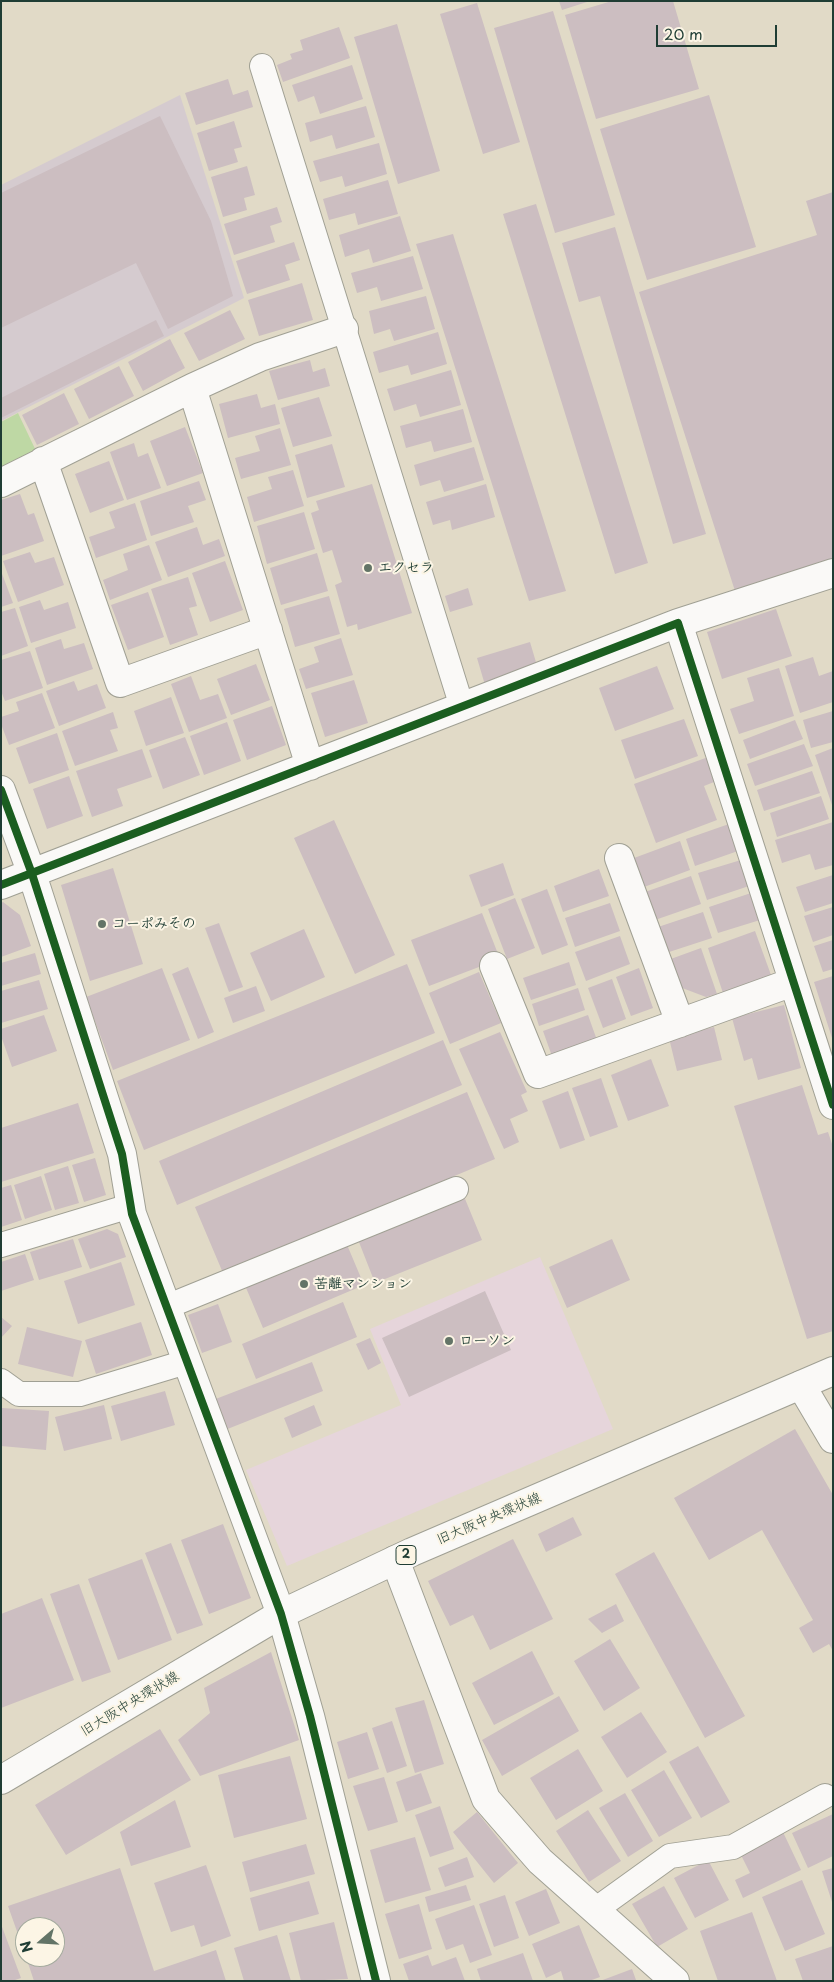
<!DOCTYPE html>
<meta charset="utf-8">
<style>
body{margin:0}
#map{position:relative;width:834px;height:1982px;overflow:hidden;background:#e1dac7;font-family:"Playpen Sans",sans-serif}
canvas{display:block}
.frame{position:absolute;inset:0;border:2px solid #1f3d34;pointer-events:none}
.north{position:absolute;left:15px;top:1917px;width:50px;height:50px;box-sizing:border-box;background:#fcf5e5;border:1px solid #a4ab9e;border-radius:50%;rotate:251deg;font-size:14px;font-weight:700;line-height:20px;text-align:center;color:#1f3d34}
.north::after{content:'';display:block;margin:auto;width:18px;height:22px;background:#637467;clip-path:polygon(50% 0,100% 100%,50% 72%,0 100%)}
.scale{position:absolute;left:656px;top:25px;width:121px;height:22px;box-sizing:border-box;border:2px solid #1f3d34;border-top:0;padding-left:6px;font-size:15px;line-height:18px;white-space:nowrap;color:#1f3d34;-webkit-text-stroke:4px #fcf5e5;paint-order:stroke}
</style>
<div id="map">
<canvas width="834" height="1982"></canvas>
<div class="frame"></div>
<div class="north">N</div>
<div class="scale">20 m</div>
</div>
<script>
const g = document.querySelector('canvas').getContext('2d');
g.lineJoin = 'round';
function fill(path, color) { g.fillStyle = color; g.fill(path, 'evenodd'); }
function strokePath(path, color, width, dash) { g.strokeStyle = color; g.lineWidth = width; g.lineCap = dash ? 'butt' : 'round'; g.setLineDash(dash || []); g.stroke(path); }
function write(font, color, halo, rows, align = 'center') {
  g.font = font + ' "Playpen Sans","Klee One",sans-serif'; g.lineWidth = 4; g.setLineDash([]); g.textBaseline = 'middle'; g.strokeStyle = halo; g.fillStyle = color; for (const [text, x, y, turn = 0] of rows) {
    g.save(); g.translate(x, y); g.rotate((+turn || 0) * Math.PI / 180); g.textAlign = isNaN(turn) ? turn : align; if (halo) g.strokeText(text, 0, 0); g.fillText(text, 0, 0); g.restore();
  }
}
fill(new Path2D(`
 M540 1257 613 1429 287 1566 246 1470 401 1405 370 1329Z`), '#e6d5db');
fill(new Path2D(`
 M180 95 244 298 1 421V185Z`), '#d5cbcf');
fill(new Path2D(`
 M18 413 37 453 1 471V422Z`), '#bed8a4');
fill(new Path2D(`
 M559 1H587V2L562 10Z
 M612 1H673L699 89 596 119 565 15Z
 M477 3 520 142 483 154 440 14Z
 M553 11 615 215 555 233 494 28Z
 M397 24 440 171 398 184 354 37Z
 M339 27 350 58 283 82 277 65 292 59 290 54 303 50 300 40Z
 M352 65 363 99 320 114 314 96 298 102 292 85Z
 M228 79 233 95 248 90 253 107 196 125 185 93Z
 M709 95 756 247 647 280 600 129Z
 M366 106 375 137 336 149 332 135 310 142 305 123Z
 M160 116 211 221 233 296 168 329 136 263 1 328V193Z
 M234 121 242 147 234 149 238 162 209 171 197 133Z
 M379 143 387 174 345 187 342 176 320 182 313 161Z
 M247 166 255 195 244 198 247 210 223 217 211 177Z
 M388 180 398 214 358 225 355 213 329 220 323 199Z
 M833 192V560L735 591 639 292 817 235 806 201Z
 M536 204 648 563 615 574 503 214Z
 M277 207 282 222 270 226 275 242 234 255 224 224Z
 M400 216 411 251 373 263 369 249 345 257 339 235Z
 M615 227 706 534 673 544 600 296 579 302 562 243Z
 M453 234 566 591 529 601 416 244Z
 M294 242 300 260 285 265 290 280 247 294 236 261Z
 M413 256 423 289 381 301 377 287 357 293 351 273Z
 M302 283 313 320 259 336 248 300Z
 M426 296 435 329 394 341 390 329 374 334 369 311Z
 M230 310 245 339 199 361 184 333Z
 M156 320 164 336 1 418V398Z
 M438 332 447 364 411 375 408 365 379 373 373 352Z
 M170 339 185 368 143 391 128 362Z
 M310 360 313 372 325 368 330 386 278 400 269 371Z
 M119 366 134 396 89 419 74 389Z
 M451 370 461 405 420 417 416 404 394 411 387 389Z
 M64 393 79 424 37 445 22 415Z
 M257 394 261 408 275 404 280 424 228 438 219 404Z
 M319 397 332 436 293 447 281 408Z
 M463 409 472 442 434 452 431 441 406 448 400 426Z
 M185 427 203 473 167 486 150 441Z
 M280 428 291 465 241 479 235 458 260 451 255 436Z
 M134 443 138 457 148 453 161 488 127 500 110 452Z
 M332 444 345 487 307 498 295 455Z
 M474 447 484 480 444 492 440 480 420 486 414 465Z
 M109 461 124 500 90 513 75 474Z
 M293 470 304 506 254 522 247 497 272 489 268 477Z
 M199 481 206 500 188 506 194 522 151 536 140 501Z
 M372 484 412 613 358 630 357 624 347 627 335 585 342 582 332 550 323 553 311 513 319 510 316 501Z
 M486 484 495 517 452 530 450 520 433 525 426 502Z
 M20 494 28 515 34 513 44 541 1 556V500Z
 M135 503 147 540 96 558 89 537 115 528 109 512Z
 M304 512 315 549 267 564 257 526Z
 M197 527 203 545 219 539 225 556 168 577 155 542Z
 M149 545 162 580 110 600 103 580 128 570 123 554Z
 M30 552 35 563 54 557 64 585 18 602 3 561Z
 M317 553 328 591 281 605 270 568Z
 M225 561 243 610 210 622 192 573Z
 M1 571 13 603 1 607Z
 M188 577 197 606 189 608 198 635 170 645 151 589Z
 M468 588 473 605 450 612 445 596Z
 M148 592 164 637 128 650 111 605Z
 M329 596 340 634 295 647 284 609Z
 M40 600 44 610 68 602 76 628 31 643 19 607Z
 M15 608 28 646 1 656V612Z
 M776 609 792 656 722 679 707 632Z
 M341 638 353 675 306 689 299 669 319 662 314 647Z
 M61 639 64 649 84 643 93 669 47 685 35 648Z
 M530 642 538 669 485 685 477 658Z
 M30 651 43 688 5 701 1 691V660Z
 M813 657 819 676 833 671V702L800 713 785 666Z
 M256 664 270 700 231 715 217 679Z
 M657 666 674 709 615 731 599 688Z
 M779 668 794 716 739 734 730 709 754 701 747 678Z
 M191 676 200 700 218 694 227 718 189 732 171 684Z
 M354 680 368 723 325 737 311 693Z
 M74 681 78 691 97 684 106 708 59 726 46 691Z
 M42 693 55 728 9 745 1 724V717L19 711 16 702Z
 M171 697 184 733 146 746 134 711Z
 M272 706 286 745 247 760 233 720Z
 M833 711V742L811 748 803 720Z
 M113 712 118 728 110 730 118 751 75 766 62 731Z
 M684 719 698 756 635 779 621 740Z
 M795 720 803 739 750 759 743 740Z
 M227 722 241 761 204 775 190 736Z
 M57 733 69 770 29 784 16 748Z
 M185 737 200 775 163 789 149 750Z
 M804 744 813 766 755 786 747 764Z
 M833 748V805H832L815 755Z
 M142 749 152 777 117 789 123 806 92 817 76 771Z
 M711 756 719 780 704 786 717 820 656 843 634 784Z
 M812 771 820 793 764 811 757 790Z
 M69 776 83 816 47 829 33 789Z
 M821 796 829 819 777 837 770 813Z
 M334 820 395 955 355 974 294 838Z
 M833 822V865L815 870 810 854 782 863 775 840Z
 M729 824 738 851 695 866 686 839Z
 M680 841 690 870 644 887 634 858Z
 M741 860 749 886 707 900 698 873Z
 M503 863 514 895 481 907 469 875Z
 M113 868 143 964 90 981 61 885Z
 M599 869 609 896 563 912 554 886Z
 M833 875V903L805 912 796 887Z
 M691 876 701 904 655 920 645 892Z
 M547 889 568 945 542 955 521 899Z
 M751 893 760 920 718 933 709 907Z
 M515 898 535 948 507 959 488 909Z
 M3 902 20 915 31 946 1 957V903Z
 M610 903 620 931 575 947 565 918Z
 M833 907V935L813 942 804 916Z
 M703 912 712 938 666 953 658 927Z
 M482 913 500 959 429 986 411 940Z
 M219 923 243 987 229 992 205 928Z
 M304 929 325 977 271 1001 250 953Z
 M755 931 771 975 723 993 708 948Z
 M620 936 630 964 586 981 575 952Z
 M833 940V969L823 972 814 946Z
 M701 948 717 994 706 997 677 986 668 960Z
 M35 953 41 974 1 986V963Z
 M569 962 576 985 531 1000 523 978Z
 M407 964 435 1033 144 1150 117 1081Z
 M188 967 214 1032 198 1039 172 974Z
 M162 968 190 1040 113 1070 86 997Z
 M639 968 653 1008 631 1016 616 977Z
 M479 972 501 1023 450 1044 429 993Z
 M833 976V1038H832L814 982Z
 M612 979 626 1019 603 1028 588 988Z
 M39 980 48 1009 1 1023V991Z
 M256 986 265 1011 233 1023 224 998Z
 M578 988 585 1010 539 1026 532 1004Z
 M784 1005 801 1068 758 1080 752 1058 744 1061 732 1018Z
 M44 1015 57 1051 12 1067 1 1036V1029Z
 M588 1015 598 1043 553 1059 543 1031Z
 M714 1027 722 1060 677 1071 669 1038Z
 M500 1032 527 1092 521 1095 528 1111 510 1119 519 1142 504 1149 459 1049Z
 M443 1040 462 1085 177 1205 159 1161Z
 M651 1059 669 1106 628 1121 611 1075Z
 M601 1078 618 1127 590 1137 572 1088Z
 M802 1085 818 1135 828 1132 833 1147V1331L807 1339 734 1106Z
 M568 1091 585 1140 560 1149 542 1101Z
 M467 1092 495 1159 223 1273 195 1207Z
 M78 1103 94 1153 1 1182V1128Z
 M95 1158 106 1195 84 1202 72 1165Z
 M68 1166 79 1203 55 1210 44 1174Z
 M41 1176 52 1210 25 1219 14 1185Z
 M11 1185 22 1220 1 1227V1188Z
 M463 1194 482 1240 375 1283 357 1237Z
 M107 1229 118 1234 126 1257 90 1269 78 1239Z
 M73 1239 82 1267 39 1280 30 1252Z
 M612 1239 630 1280 567 1308 549 1267Z
 M345 1240 364 1285 263 1328 244 1283Z
 M25 1254 34 1280 1 1291V1262Z
 M121 1262 135 1305 78 1324 64 1281Z
 M485 1291 511 1350 409 1397 382 1338Z
 M343 1302 357 1337 256 1379 242 1344Z
 M218 1304 232 1342 202 1353 188 1315Z
 M1 1317 12 1326 1 1338Z
 M141 1322 152 1355 96 1374 85 1340Z
 M27 1327 82 1341 73 1377 18 1364Z
 M370 1338 381 1363 368 1370 356 1344Z
 M312 1362 323 1391 225 1430 213 1400Z
 M165 1391 175 1425 121 1441 111 1406Z
 M104 1405 112 1439 64 1451 55 1417Z
 M314 1405 322 1425 292 1438 284 1418Z
 M2 1408 49 1411 46 1450 1 1446Z
 M795 1429 833 1495V1651L829 1644 813 1653 799 1628 813 1620 762 1530 709 1560 674 1498Z
 M573 1517 582 1535 546 1552 538 1534Z
 M223 1524 251 1598 209 1614 181 1540Z
 M513 1539 553 1619 490 1650 473 1615 450 1626 428 1581Z
 M171 1543 203 1625 177 1634 145 1553Z
 M654 1552 745 1716 705 1738 615 1574Z
 M142 1559 172 1640 118 1660 88 1579Z
 M79 1584 111 1672 82 1682 50 1594Z
 M42 1598 74 1680 1 1708V1614Z
 M616 1604 624 1621 602 1633 588 1619Z
 M610 1639 640 1688 604 1711 574 1661Z
 M532 1651 554 1694 494 1725 472 1683Z
 M271 1652 299 1740 200 1776 178 1740 210 1713 204 1688Z
 M559 1696 579 1731 502 1776 482 1740Z
 M424 1700 444 1764 415 1773 395 1708Z
 M641 1712 667 1752 627 1778 601 1737Z
 M392 1721 407 1766 387 1773 372 1728Z
 M160 1729 191 1780 66 1855 35 1805Z
 M367 1732 379 1769 348 1779 337 1742Z
 M698 1746 730 1802 701 1818 669 1762Z
 M578 1749 603 1791 556 1820 530 1778Z
 M290 1756 307 1819 234 1838 218 1775Z
 M664 1770 692 1818 659 1837 631 1790Z
 M421 1773 432 1803 406 1812 396 1782Z
 M384 1777 398 1822 368 1831 353 1786Z
 M625 1793 653 1841 628 1857 599 1808Z
 M175 1800 191 1847 131 1866 120 1832Z
 M440 1806 454 1849 430 1857 415 1815Z
 M588 1810 621 1861 589 1882 556 1831Z
 M477 1812 518 1863 494 1883 453 1832Z
 M833 1814V1856L808 1868 792 1833Z
 M782 1830 801 1870 743 1898 735 1880 750 1873 739 1851Z
 M415 1837 431 1890 385 1903 370 1850Z
 M306 1844 315 1874 250 1892 242 1862Z
 M467 1857 474 1877 445 1887 438 1868Z
 M708 1860 729 1900 695 1918 674 1878Z
 M206 1865 231 1936 201 1947 194 1925 171 1932 154 1883Z
 M120 1868 154 1971 216 1950 226 1981H34L26 1957H55V1927H25V1954L8 1906Z
 M833 1868V1901L832 1902 822 1871Z
 M802 1880 825 1934 785 1951 762 1897Z
 M309 1881 319 1914 259 1931 250 1898Z
 M466 1885 471 1900 429 1912 425 1897Z
 M664 1886 688 1929 657 1947 632 1904Z
 M546 1889 560 1923 529 1936 515 1902Z
 M505 1895 519 1938 494 1947 479 1904Z
 M419 1904 432 1949 399 1959 385 1914Z
 M474 1905 492 1955 470 1963 463 1944 446 1950 435 1919Z
 M752 1912 777 1981H718L700 1931Z
 M334 1922 348 1979 301 1981 289 1933Z
 M1 1924 21 1978 12 1981H1Z
 M579 1925 600 1977 589 1981H564L561 1971 546 1978 532 1944Z
 M277 1935 291 1981H244L234 1948Z
 M833 1946V1981H803L795 1959Z
 M523 1953 533 1981H481L477 1969Z
 M428 1955 432 1966 456 1957 465 1981H409L403 1964Z
 M632 1969 636 1980 634 1981H600Z`), '#ccbec1');
const service = new Path2D(`
 M262 66 462 707
 M1 1245 130 1206
 M166 1307 456 1189
 M1 1381 19 1394H80L186 1362
 M595 1910 670 1856 733 1847 825 1796`);
const minor = new Path2D(`
 M192 388 310 766
 M43 461 120 683 268 630
 M1 483 192 388 260 357 344 329
 M678 623 833 573
 M1 790 32 874 122 1154 132 1214 281 1614 310 1716 376 1981
 M619 858 680 1023
 M1 885 678 623 833 1105
 M494 966 538 1074 793 982
 M801 1385 833 1439
 M395 1560 486 1799 540 1861 675 1981`);
const primary = new Path2D(`
 M1 1780 281 1614 412 1552 833 1371`);
strokePath(service, '#a0a094', 26);
strokePath(minor, '#a0a094', 30);
strokePath(primary, '#a0a094', 30);
strokePath(service, '#faf9f7', 24);
strokePath(minor, '#faf9f7', 28);
strokePath(primary, '#faf9f7', 28);
strokePath(new Path2D(`
 M1 790 32 874 122 1154 132 1214 281 1614 310 1716 376 1981
 M1 885 678 623 833 1105`), '#1b5e20', 8);
for (const [x, y, r, color] of [
 [368,568,5,"#637467"],
 [102,924,5,"#637467"],
 [304,1284,5,"#637467"],
 [449,1341,5,"#637467"]
]) { const dot = new Path2D(); dot.arc(x, y, r, 0, 2 * Math.PI); g.fillStyle = color; g.fill(dot); strokePath(dot, '#fcf5e5', 2); }
for (const [x, y, w] of [
 [406,1555,20]
]) { const box = new Path2D(); box.roundRect(x - w / 2, y - 9.5, w, 19, 4); g.fillStyle = '#fcf5e5'; g.fill(box); strokePath(box, '#1f3d34', 1); }
write('bold 12px', '#1f3d34', null, [
 ["2",406,1555]
]);
write('bold 14px', '#1f3d34', '#fcf5e5', [
 ["エクセラ",378,568],
 ["コーポみその",112,924],
 ["苦離マンション",314,1284],
 ["ローソン",459,1341]
], 'left');
write('14px', '#1f3d34', '#fcf5e5', [
 ["旧大阪中央環状線",489,1519,-23],
 ["旧大阪中央環状線",130,1704,-31]
]);
</script>
